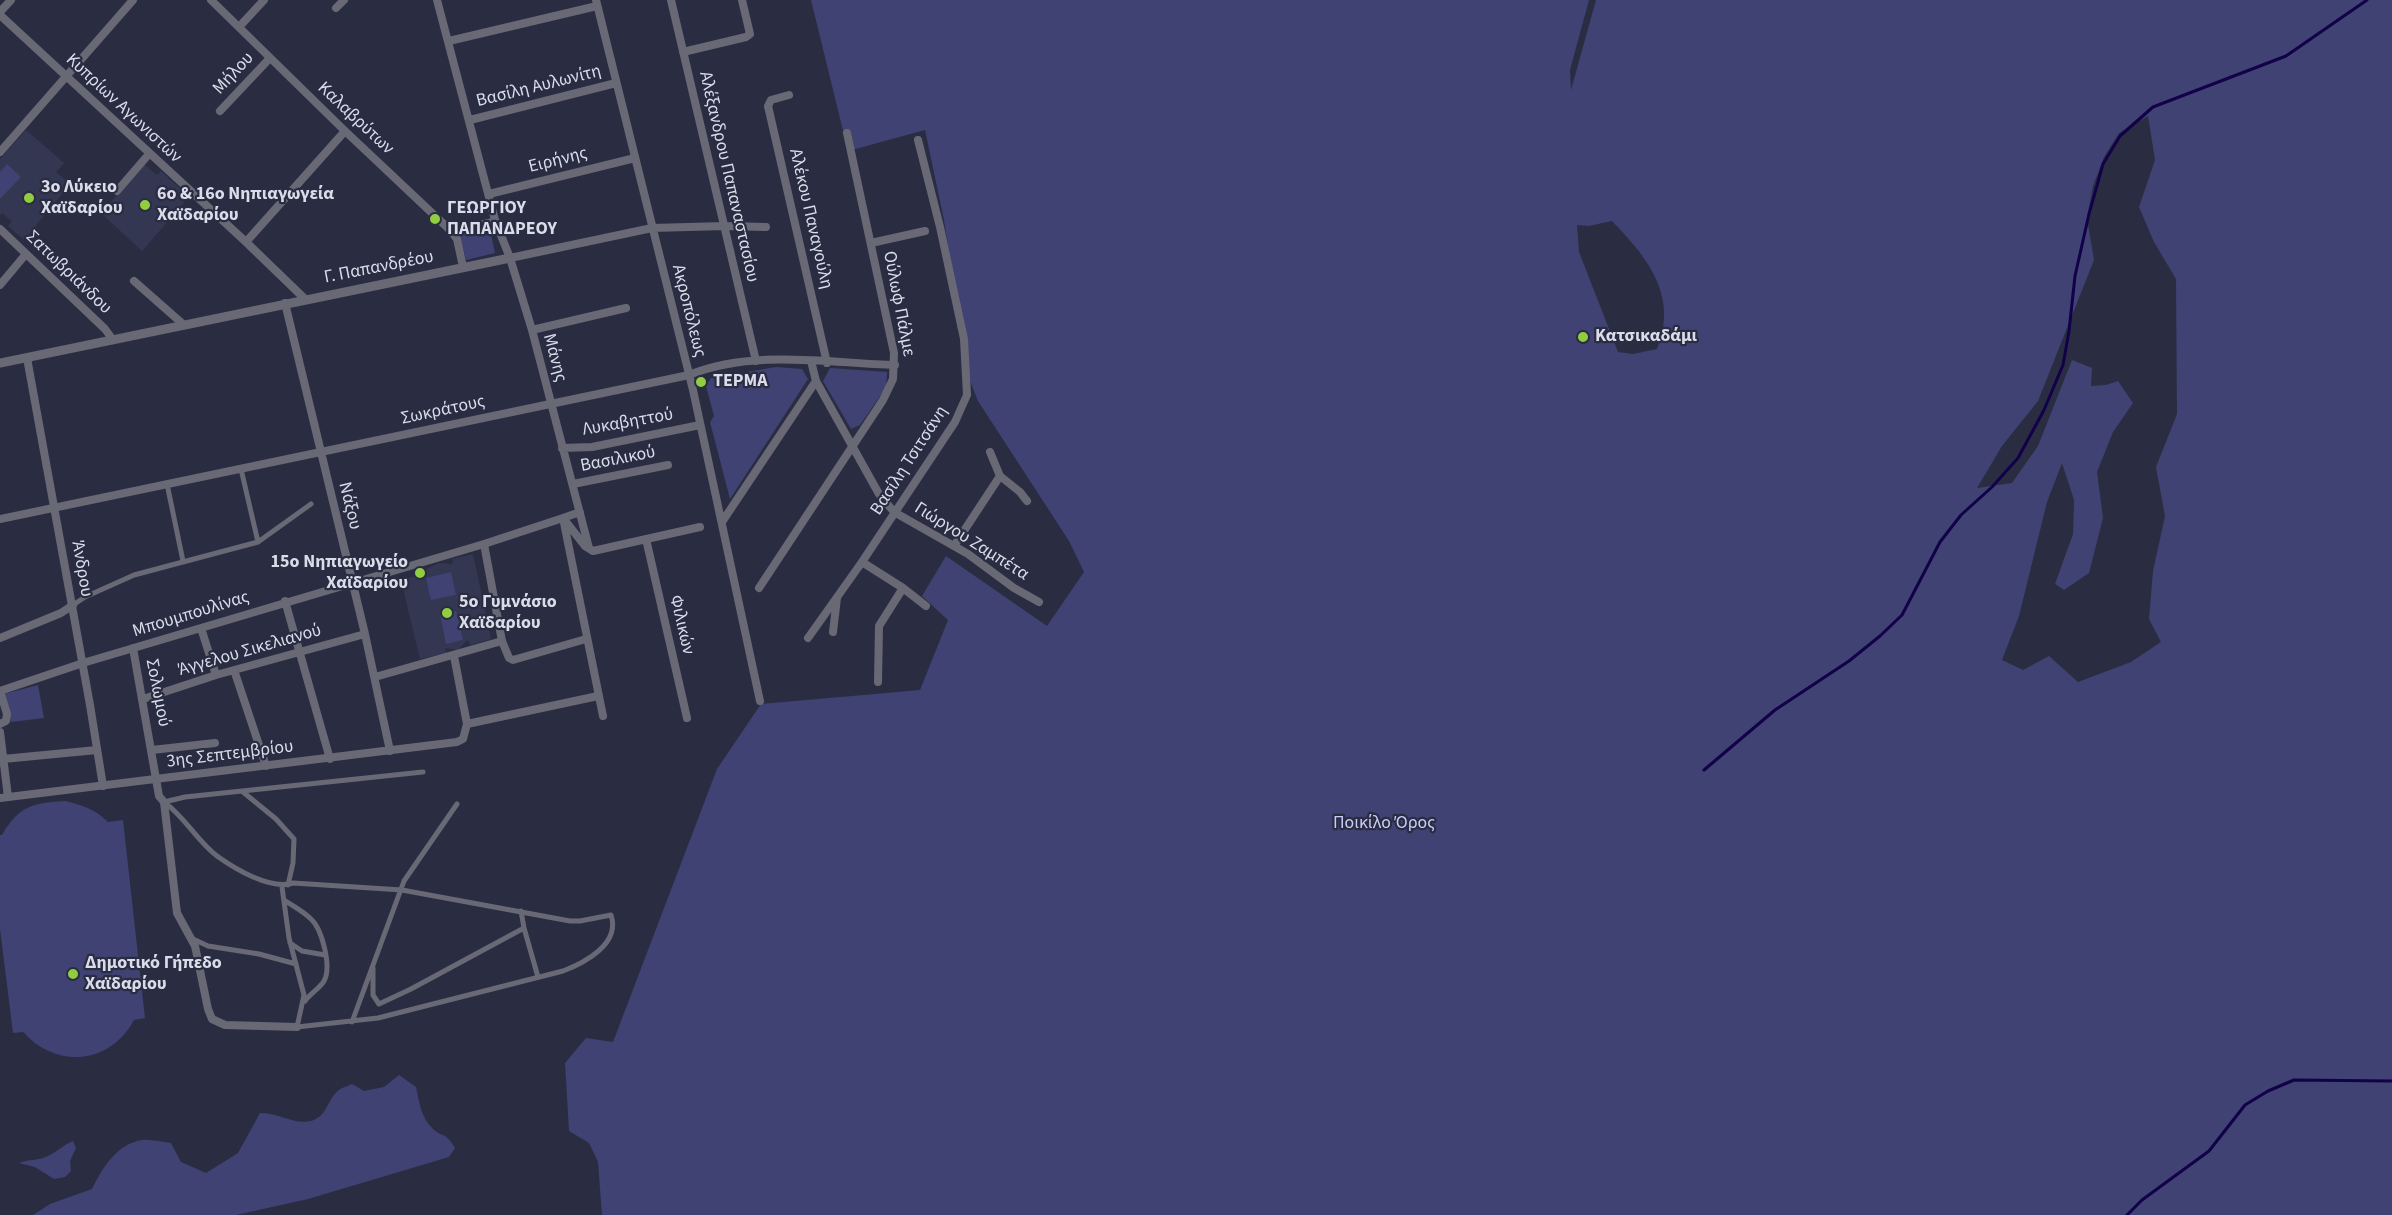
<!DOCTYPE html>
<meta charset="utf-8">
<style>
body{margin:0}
canvas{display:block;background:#2a2c42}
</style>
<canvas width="2392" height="1215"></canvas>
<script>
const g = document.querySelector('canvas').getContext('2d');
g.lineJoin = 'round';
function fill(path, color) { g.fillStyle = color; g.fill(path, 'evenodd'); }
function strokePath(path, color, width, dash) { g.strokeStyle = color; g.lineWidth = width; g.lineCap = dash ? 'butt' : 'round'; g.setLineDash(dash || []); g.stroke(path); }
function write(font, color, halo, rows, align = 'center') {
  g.font = font + ' "Source Sans 3",sans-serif'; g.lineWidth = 4.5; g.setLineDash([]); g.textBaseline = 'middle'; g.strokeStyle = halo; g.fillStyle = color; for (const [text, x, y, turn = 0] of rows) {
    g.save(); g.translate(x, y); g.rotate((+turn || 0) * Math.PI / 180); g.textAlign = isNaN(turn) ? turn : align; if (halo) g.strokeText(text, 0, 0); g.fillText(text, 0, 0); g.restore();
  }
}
fill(new Path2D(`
 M26 130 64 163 56 172 70 184 24 240 8 226 12 221 2 213 0 215V159Z
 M144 164 157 175 161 171 189 197 142 251 101 213Z
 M473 554 491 639 471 645 467 640 458 650 445 648 446 653 420 659 401 580 417 576 416 569 421 567 423 571 439 563 451 564 453 563 452 559Z`), '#343752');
fill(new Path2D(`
 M811 0H1589L1570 70 1571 90 1596 0H2392V1215H602L598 1162 589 1143 569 1131 565 1063 586 1038 613 1042 717 769 761 704 920 690 948 620 922 596 946 556 1047 626 1084 572 1069 541 978 401 968 376 944 220 925 130 848 151ZM2148 116 2155 160 2139 207 2154 242 2176 279 2177 414 2156 467 2165 516 2153 571 2149 619 2161 642 2131 662 2078 682 2049 656 2023 670 2002 660 2019 616 2047 502 2062 463 2074 500 2073 534 2055 584 2064 590 2089 573 2103 518 2097 472 2113 432 2133 403 2118 381 2106 385 2091 386 2092 368 2072 360 2038 446 2012 483 1977 488 2002 446 2038 401 2094 260 2087 218 2093 186 2104 157 2119 133ZM1612 221C1647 257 1679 296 1657 349L1633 354 1618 352 1579 252 1577 225 1589 226Z
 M7 164 21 177 0 199V172Z
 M489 225 495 253 466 260 459 232Z
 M776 367 802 369 808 379 730 499 710 422 714 416 706 386 711 378Z
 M830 368 887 372 886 388 860 425 851 429 823 381Z
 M451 572 456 595 431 600 426 578Z
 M456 611 463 640 446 644 440 614Z
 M38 685 44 718 11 722 4 694Z
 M65 801C82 805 95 809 108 822L123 820 145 1018 134 1020C110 1065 56 1069 23 1032L13 1033 0 929V835H2C19 806 32 803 65 801Z
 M399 1075 416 1087C419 1101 421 1118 433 1129 443 1138 445 1131 455 1148L449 1157 308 1199 236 1215H33L50 1204 92 1189C102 1169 116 1144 142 1140 150 1139 162 1142 171 1143L181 1162 206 1173 238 1153 260 1113C277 1112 294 1125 311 1121 328 1116 327 1099 339 1090 343 1087 349 1086 352 1084L364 1091 384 1087Z
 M73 1141 76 1148 70 1161 71 1171 65 1177 54 1179 35 1167 19 1163C29 1159 38 1161 48 1156 57 1152 63 1145 73 1141Z`), '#3f4272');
strokePath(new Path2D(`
 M1704 770 1775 710 1849 661 1880 636 1902 615 1940 542 1961 515 1992 487 2018 458 2044 410 2063 365 2069 331 2075 276 2089 214 2103 164 2120 136 2153 107 2286 56 2367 0
 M2127 1215 2142 1200 2209 1151 2245 1105 2268 1091 2294 1080 2392 1081`), '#120149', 3);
strokePath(new Path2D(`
 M450 230 495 220
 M241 469 258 542
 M167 484 183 561
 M73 605 85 597 134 575 258 542 311 504
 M243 792 276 819 294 839 293 863 288 885
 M164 802C185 817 197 841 217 856 235 869 270 890 293 883L402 890 570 921H580L611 915C621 944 584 963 563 971L378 1018 297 1027 304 995 289 938 282 887
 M164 802 185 797 423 772
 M284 900C293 906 303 911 311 919 322 929 332 967 324 981 320 988 310 994 305 1001
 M521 911 524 928 538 977
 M193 939 208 946 259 954 296 964
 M290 943 302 951 325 955
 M373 968V995L379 1004 411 989 524 928
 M352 1022 404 881 457 804`), '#686975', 5);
strokePath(new Path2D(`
 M211 0 345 131 450 230 457 239 463 267
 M437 0 495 220 510 258 532 330 589 548
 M596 0 693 390 760 701
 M671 0 756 361
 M336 8 344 0
 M0 12 11 0
 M0 15 246 242 305 299
 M239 27 264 0
 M449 41 597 6
 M683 52 746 37 750 34 742 0
 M789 95 771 100 768 106 827 363
 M220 111 270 58
 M470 120 616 83
 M0 152 133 0
 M117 191 149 154
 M489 194 635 158
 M0 229 105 329 113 340
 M246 242 345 131
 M871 243 925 231
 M510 258 652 228 725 226 766 227
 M134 281 184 325
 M0 285 26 254
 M285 303 365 634 390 751
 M532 330 626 308
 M27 358 90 705 103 786
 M816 381 879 494 894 512 968 554 1014 588 1039 602
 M562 448 592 447 700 425
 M990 452 1000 476 1020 492 1027 501
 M573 484 668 465
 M580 512 563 518 603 716
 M0 519 689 375C753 349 827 363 895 365
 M722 522 816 381 811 361
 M646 539 687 718
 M484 544 502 641 509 658 513 660 586 639
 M954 546 1000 476
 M862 562 903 588 926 606
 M759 588 883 400 893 379 894 353 847 133
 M285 601 330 759
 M201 628 216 675
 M833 632 837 598
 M0 638 61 613 73 605
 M808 638 862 562 955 422 967 395 964 339 940 227 918 140
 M133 648 159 796 164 802 177 913 195 946 208 1009 212 1019 225 1025 297 1027
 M234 670 266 766
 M375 677 502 641
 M878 682 879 626 903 588
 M0 691 83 663 484 544 563 518 585 546 593 551 700 527
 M143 699 216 675 365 634
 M0 724 6 721 7 714 0 691
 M467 724 598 696
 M0 732 8 797
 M152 750 215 743
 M3 759 97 750
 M0 798 457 742 463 739 467 724 454 656`), '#686975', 8);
strokePath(new Path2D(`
 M0 363 510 258`), '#686975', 9);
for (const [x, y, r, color] of [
 [29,198,6,"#91cd40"],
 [145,205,6,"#91cd40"],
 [435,219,6,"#91cd40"],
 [1583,337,6,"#91cd40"],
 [701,382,6,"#91cd40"],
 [420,573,6,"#91cd40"],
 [447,613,6,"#91cd40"],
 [73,974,6,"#91cd40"]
]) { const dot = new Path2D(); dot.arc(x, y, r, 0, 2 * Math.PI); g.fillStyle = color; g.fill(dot); strokePath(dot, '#2a2c42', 2); }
write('18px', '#dadcea', '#2a2c42', [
 ["Μήλου",234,74,-47],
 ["Βασίλη Αυλωνίτη",539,87,-14],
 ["Κυπρίων Αγωνιστών",123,109,43],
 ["Καλαβρύτων",355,119,43],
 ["Ειρήνης",558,161,-14],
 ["Αλέξανδρου Παπαναστασίου",728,177,77],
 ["Αλέκου Παναγούλη",810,219,77],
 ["Γ. Παπανδρέου",379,268,-11],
 ["Σατωβριάνδου",68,273,44],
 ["Ούλωφ Πάλμε",898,304,79],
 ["Ακροπόλεως",688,311,76],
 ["Μάνης",554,358,75],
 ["Σωκράτους",443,411,-12],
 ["Λυκαβηττού",628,423,-10],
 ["Βασιλικού",618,460,-11],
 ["Βασίλη Τσιτσάνη",910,461,-57],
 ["Νάξου",349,506,76],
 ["Γιώργου Ζαμπέτα",971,542,32],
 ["Άνδρου",81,569,80],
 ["Μπουμπουλίνας",191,615,-17],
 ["Φιλικών",681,625,77],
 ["Άγγελου Σικελιανού",250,651,-16],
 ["Σολωμού",157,693,79],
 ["3ης Σεπτεμβρίου",230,755,-7]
]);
write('bold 18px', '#dadcea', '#2a2c42', [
 ["3ο Λύκειο",41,188],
 ["Χαϊδαρίου",41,209],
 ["6ο & 16ο Νηπιαγωγεία",157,195],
 ["Χαϊδαρίου",157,216],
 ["ΓΕΩΡΓΙΟΥ",447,209],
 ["ΠΑΠΑΝΔΡΕΟΥ",447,230],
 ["Κατσικαδάμι",1595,337],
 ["ΤΕΡΜΑ",713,382],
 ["15ο Νηπιαγωγείο",408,563,"right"],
 ["Χαϊδαρίου",408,584,"right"],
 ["5ο Γυμνάσιο",459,603],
 ["Χαϊδαρίου",459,624],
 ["Δημοτικό Γήπεδο",85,964],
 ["Χαϊδαρίου",85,985]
], 'left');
write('18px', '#c8cdf8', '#2a2c42', [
 ["Ποικίλο Όρος",1384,824]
]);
</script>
